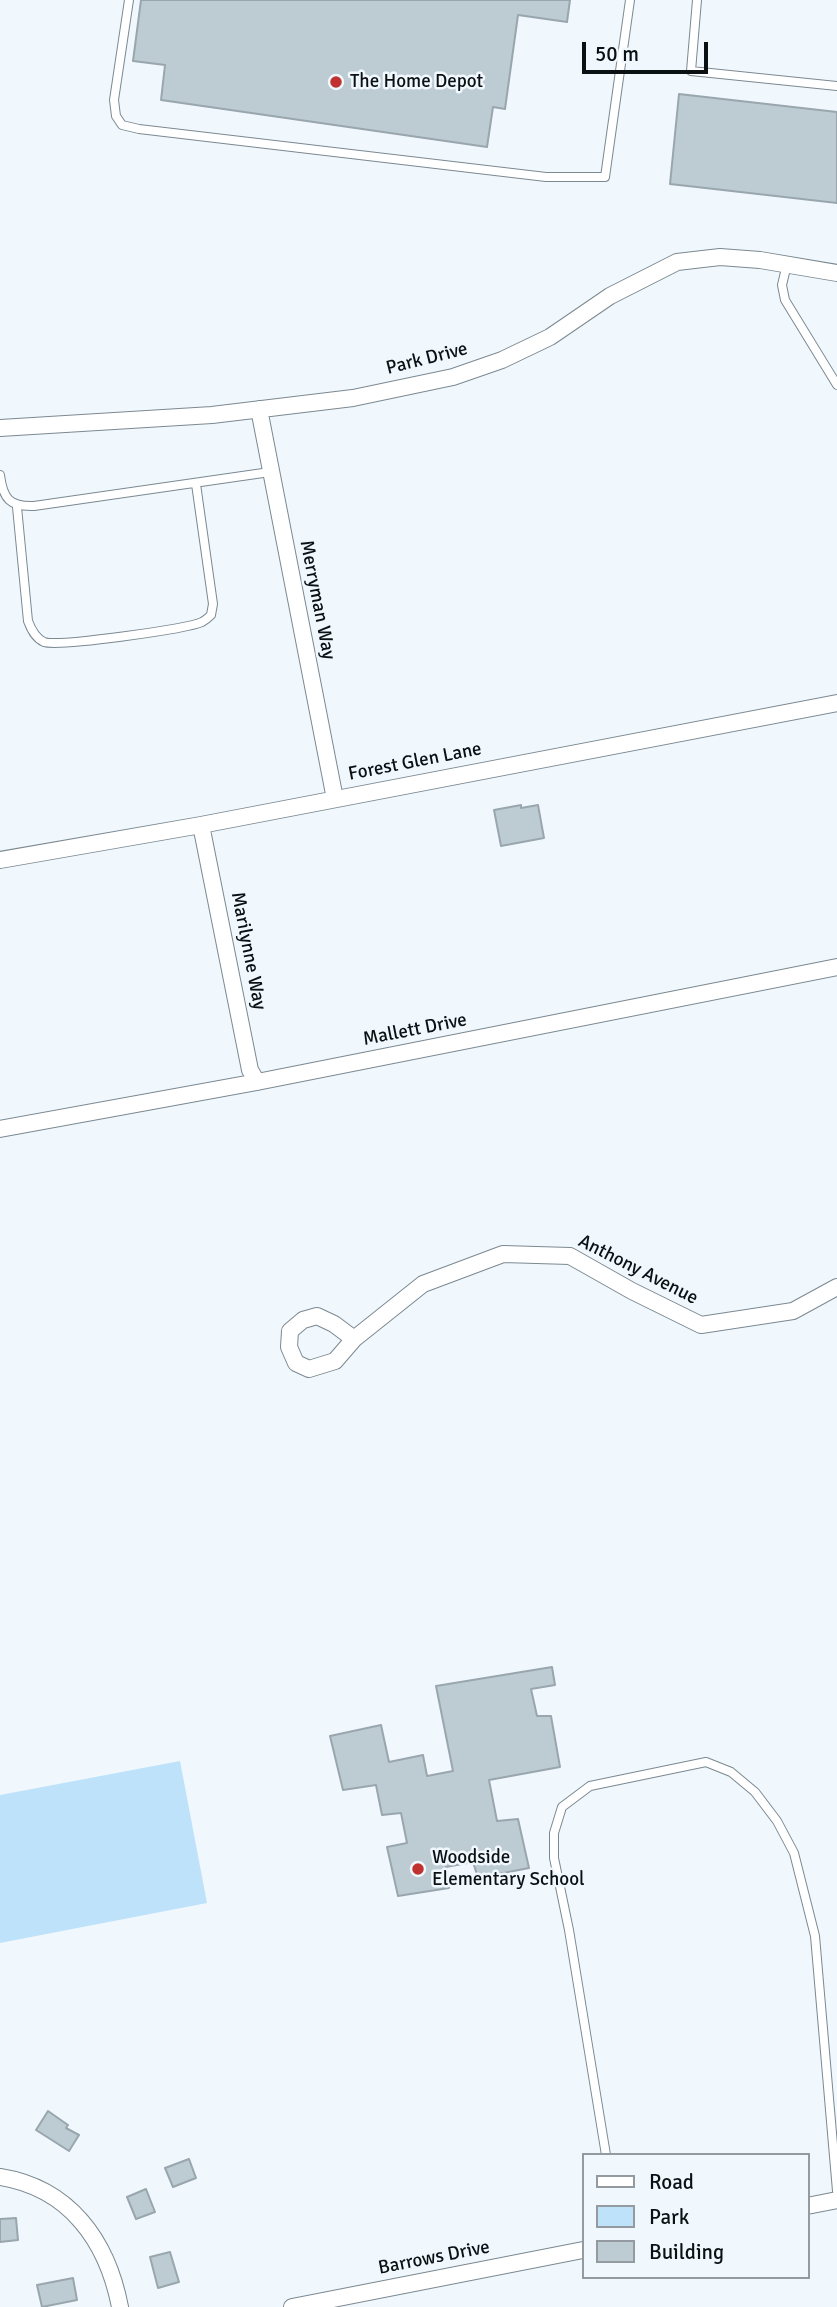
<!DOCTYPE html>
<style>
body{margin:0}
#map{position:relative;width:837px;height:2307px;overflow:hidden;background:#f0f8fe;font-family:Signika,sans-serif}
canvas{display:block}
.legend{position:absolute;left:582px;top:2153px;width:228px;height:126px;box-sizing:border-box;background:#f0f8fe;border:2px solid #949ba0;margin:0;padding:9px 12px;list-style:none;font-size:21px;color:#0b1013}
.legend li{display:flex;align-items:center;gap:14px;height:35px}
.legend b{width:35px;border:2px solid #949ba0}
.scale{position:absolute;left:582px;top:42px;width:126px;height:32px;box-sizing:border-box;border:4px solid #0b1013;border-top:0;padding-left:9px;font-size:21px;line-height:24px;white-space:nowrap;color:#0b1013;-webkit-text-stroke:5px #f0f8fe;paint-order:stroke}
</style>
<div id="map">
<canvas width="837" height="2307"></canvas>
<ul class="legend">
<li><b style="height:9px;background:#fff"></b>Road</li>
<li><b style="height:19px;background:#bee2f9"></b>Park</li>
<li><b style="height:19px;background:#bdcbd3"></b>Building</li>
</ul>
<div class="scale">50 m</div>
</div>
<script>
const g = document.querySelector('canvas').getContext('2d');
g.lineJoin = 'round';
function fill(path, color) { g.fillStyle = color; g.fill(path, 'evenodd'); }
function strokePath(path, color, width, dash) { g.strokeStyle = color; g.lineWidth = width; g.lineCap = dash ? 'butt' : 'round'; g.setLineDash(dash || []); g.stroke(path); }
function write(font, color, halo, rows, align = 'center') {
  g.font = font + ' Signika,sans-serif'; g.lineWidth = 5; g.setLineDash([]); g.textBaseline = 'middle'; g.strokeStyle = halo; g.fillStyle = color; for (const [text, x, y, turn = 0] of rows) {
    g.save(); g.translate(x, y); g.rotate((+turn || 0) * Math.PI / 180); g.textAlign = isNaN(turn) ? turn : align; if (halo) g.strokeText(text, 0, 0); g.fillText(text, 0, 0); g.restore();
  }
}
fill(new Path2D(`
 M180 1761 207 1903 0 1943V1795Z`), '#bee2f9');
const building = new Path2D(`
 M141 0H570L567 22 518 15 505 109 493 107 487 147 161 100 165 65 133 61Z
 M679 94 837 112V203L670 184Z
 M521 805V808L538 805 544 838 501 846 494 810Z
 M552 1667 555 1685 531 1689 537 1716H551L560 1767 489 1780 497 1821 518 1819 529 1868 478 1878 473 1862 446 1867 449 1888 398 1896 387 1847 407 1843 401 1813 382 1815 376 1785 343 1790 330 1736 381 1725 389 1762 423 1755 427 1776 453 1771 436 1686Z
 M48 2111 68 2125 66 2128 79 2135 69 2151 36 2130Z
 M189 2159 196 2178 173 2187 165 2168Z
 M146 2189 155 2212 136 2219 127 2197Z
 M16 2218 18 2240 0 2242V2219Z
 M170 2252 179 2282 158 2288 150 2257Z
 M73 2278 77 2300 42 2307 37 2285Z`);
fill(building, '#bdcbd3');
strokePath(building, '#99a6ae', 2);
const lane = new Path2D(`
 M129 0 114 100 116 116 122 125 139 129 546 177H605L630 0
 M697 0 691 71 837 86
 M787 264 782 285 785 300 837 385
 M0 475C3 499 10 507 34 506L270 472
 M17 507 28 621C31 629 35 638 44 642 59 647 186 629 202 622 204 621 209 617 211 615L213 604 196 484
 M606 2155 569 1930 554 1858V1833L562 1807 590 1786 706 1762 731 1772 755 1792 777 1821 794 1853 815 1936 837 2191`);
const street = new Path2D(`
 M259 409 335 799
 M0 428 212 415 353 398 453 377 502 360 550 337 610 296 677 262 720 257 760 260 837 273
 M201 825 250 1070 257 1082
 M0 860 201 825 837 703
 M0 1129 257 1082 837 967
 M354 1339 334 1324 317 1316 303 1320 290 1331 289 1347 296 1363 309 1369 335 1361 354 1339 423 1284 503 1254 570 1256 632 1291 701 1325 793 1311 837 1287
 M0 2177C69 2188 107 2240 120 2307
 M807 2206 837 2200
 M292 2307 583 2250`);
strokePath(lane, '#7c8991', 10);
strokePath(street, '#7c8991', 18);
strokePath(lane, '#fff', 8);
strokePath(street, '#fff', 16);
for (const [x, y, r, color] of [
 [336,82,7,"#c03230"],
 [418,1869,7,"#c03230"]
]) { const dot = new Path2D(); dot.arc(x, y, r, 0, 2 * Math.PI); g.fillStyle = color; g.fill(dot); strokePath(dot, '#f0f8fe', 2.5); }
write('19px', '#0b1013', '#f0f8fe', [
 ["The Home Depot",350,82],
 ["Woodside",432,1858],
 ["Elementary School",432,1880]
], 'left');
write('19px', '#0b1013', '#f0f8fe', [
 ["Park Drive",427,359,-14],
 ["Merryman Way",317,600,79],
 ["Forest Glen Lane",415,762,-11],
 ["Marilynne Way",248,951,79],
 ["Mallett Drive",415,1030,-11],
 ["Anthony Avenue",638,1270,27],
 ["Barrows Drive",434,2258,-11]
]);
</script>
